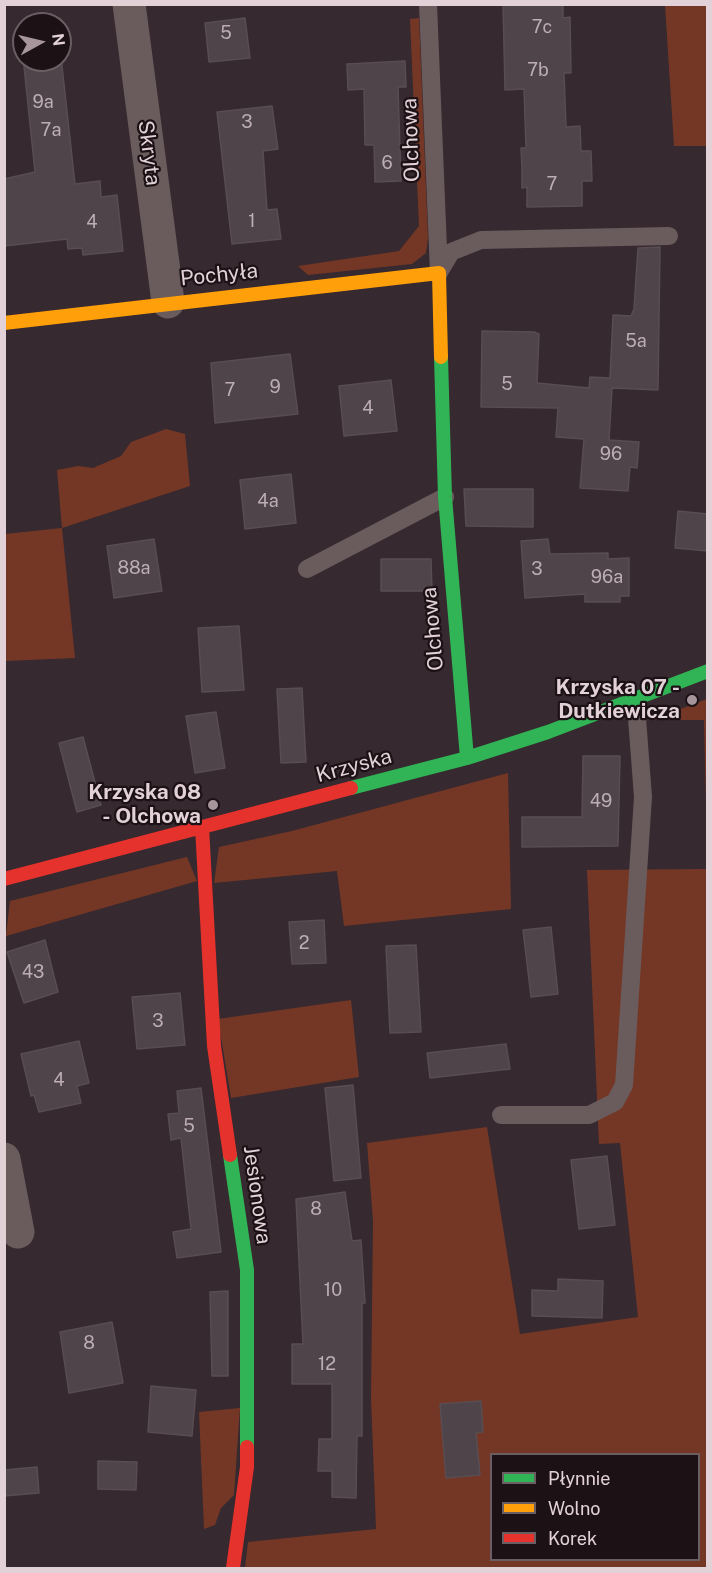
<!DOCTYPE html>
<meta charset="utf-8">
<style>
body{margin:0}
#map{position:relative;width:712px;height:1573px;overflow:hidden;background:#36292f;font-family:"Public Sans",sans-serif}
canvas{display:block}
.frame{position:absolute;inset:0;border:6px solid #e2d1d7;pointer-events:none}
.legend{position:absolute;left:490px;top:1453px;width:210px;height:108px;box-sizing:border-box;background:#1c1115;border:2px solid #6b5e63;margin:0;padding:8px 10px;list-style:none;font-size:18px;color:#e2d1d7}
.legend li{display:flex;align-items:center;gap:12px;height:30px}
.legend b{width:30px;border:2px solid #6b5e63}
.north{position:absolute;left:12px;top:12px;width:60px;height:60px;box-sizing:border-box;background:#1c1115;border:2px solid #6b5e63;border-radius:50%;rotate:82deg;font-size:16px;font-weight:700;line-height:24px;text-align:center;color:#e2d1d7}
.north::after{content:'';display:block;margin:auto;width:21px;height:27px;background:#a6969c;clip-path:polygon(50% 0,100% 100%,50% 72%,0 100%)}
</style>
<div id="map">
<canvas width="712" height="1573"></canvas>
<div class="frame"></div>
<ul class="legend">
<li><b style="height:8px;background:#30b455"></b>Płynnie</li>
<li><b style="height:8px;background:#ff9f0a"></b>Wolno</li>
<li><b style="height:8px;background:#e5322d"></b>Korek</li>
</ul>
<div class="north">N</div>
</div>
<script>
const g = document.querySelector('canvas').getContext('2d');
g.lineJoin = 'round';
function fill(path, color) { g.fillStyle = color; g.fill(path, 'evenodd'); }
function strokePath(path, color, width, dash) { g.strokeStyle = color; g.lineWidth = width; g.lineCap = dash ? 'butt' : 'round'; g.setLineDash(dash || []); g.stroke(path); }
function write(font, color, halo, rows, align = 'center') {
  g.font = font + ' "Public Sans",sans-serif'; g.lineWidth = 4.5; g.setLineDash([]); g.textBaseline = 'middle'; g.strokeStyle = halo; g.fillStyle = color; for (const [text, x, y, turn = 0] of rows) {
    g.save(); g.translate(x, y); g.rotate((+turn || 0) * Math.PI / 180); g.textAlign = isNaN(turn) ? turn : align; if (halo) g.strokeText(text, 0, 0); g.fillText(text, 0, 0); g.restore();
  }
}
fill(new Path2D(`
 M665 5H707V146H674Z
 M419 18 428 238 426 253 412 264 308 275 298 266 399 251 419 226 410 19Z
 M166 429 185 434 190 486 62 528 75 658 5 661V534L62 528 57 470 78 466 93 468 121 456 131 442Z
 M707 699V848L704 720H651Z
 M508 773 511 909 344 926 337 871 214 883 219 847 292 831Z
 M187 857 197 881 6 936 10 901Z
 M707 869V1568H245L248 1542 376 1529 371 1398 373 1221 367 1143 487 1127 520 1334 638 1317 620 1143 599 1144 587 870ZM492 1454H698V1560H492Z
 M351 1000 359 1077 231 1098 218 1019Z
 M240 1408 234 1495 221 1508 215 1525 204 1529 199 1412Z`), '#753725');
const building = new Path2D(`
 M503 4H563V18L570 17 571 73H564L566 127 580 126 581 151H591L592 181H582V206L527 207V187L522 188V168L521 148H526L524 89 505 90Z
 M245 18 250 58 209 62 205 23Z
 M23 38H24V60H60V48L75 184 100 181 101 197 117 195 123 251 83 255 82 248 68 249 67 239 4 246V179L35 172 22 47Z
 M405 61 406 87H398L401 181 375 182 374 145H365L364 89 348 90 347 64Z
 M272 106 278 149 263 151 267 210 277 209 281 239 232 244 217 112Z
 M660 247 658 390 612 388 609 440 639 442 637 468 630 467 628 491 580 488 584 439 556 437 558 408 481 407 482 331 534 332 539 334 537 383 589 388 590 377 610 378 613 315 631 316 634 309 638 248Z
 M290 354 298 414 215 423 211 363Z
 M391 380 397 431 344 436 339 386Z
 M291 474 296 523 245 529 240 480Z
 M464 489H533V527L466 526Z
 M678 511 708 514V551L675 548Z
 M154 539 162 591 114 598 107 546Z
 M548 539 550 554 608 553V559L629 558V596H620V602H585V594L525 598 521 541Z
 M381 559H431L432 591H381Z
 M239 626 244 690 202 692 198 628Z
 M302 688 306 762 281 763 277 689Z
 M216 712 225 768 195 773 186 716Z
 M83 737 101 805 77 812 59 743Z
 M583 756H620L618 846 522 847V817H582Z
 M324 920 326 963 292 964 289 922Z
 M551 927 558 994 531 997 523 930Z
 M45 940 58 992 24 1003 7 952Z
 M416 945 421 1032 390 1033 386 946Z
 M180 993 185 1045 137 1049 132 997Z
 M79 1041 89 1083 77 1086 81 1103 39 1112 34 1095 31 1096 21 1054Z
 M506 1044 510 1069 430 1078 427 1053Z
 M353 1085 361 1178 334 1181 325 1088Z
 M201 1088 221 1252 177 1258 173 1232 191 1229 181 1138 171 1140 168 1114 179 1113 177 1091Z
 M607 1156 615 1225 579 1229 571 1160Z
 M345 1192 352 1241 361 1240 365 1303H362V1436H357L356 1498 332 1497V1471H318L319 1439H332V1384H292V1344H303L296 1199Z
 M558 1279 603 1281 602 1318 532 1316V1290L558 1291Z
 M228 1291V1376H212L210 1292Z
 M112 1322 123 1383 69 1393 60 1332Z
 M151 1386 196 1390 192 1436 148 1432Z
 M481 1401 483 1432 476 1433 480 1475 446 1478 440 1404Z
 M98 1461 137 1462 136 1490 98 1489Z
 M37 1467 39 1493 4 1496V1470Z`);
fill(building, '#4f444a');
strokePath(building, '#584d53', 1.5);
strokePath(new Path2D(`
 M428 4 439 273
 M439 272 451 252 481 240 669 236
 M307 569 445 497
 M501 1115H589L615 1102 624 1085 643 797 637 718 629 702`), '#6a5b5d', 18);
strokePath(new Path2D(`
 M129 4 168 302
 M4 1159 18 1232`), '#6a5b5d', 33);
strokePath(new Path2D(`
 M441 357 445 497 467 758
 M351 788 467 758 548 732 708 671
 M230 1155 247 1270V1447`), '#30b455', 14);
strokePath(new Path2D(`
 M4 323 439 273 441 357`), '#ff9f0a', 14);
strokePath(new Path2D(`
 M202 827 214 1046 230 1155
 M4 879 351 788
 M233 1568 247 1467V1447`), '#e5322d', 14);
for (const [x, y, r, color] of [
 [692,700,6,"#a6969c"],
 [213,805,6,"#a6969c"]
]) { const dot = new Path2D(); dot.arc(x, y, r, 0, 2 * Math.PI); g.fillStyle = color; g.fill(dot); strokePath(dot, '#1c1115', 2); }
write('18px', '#bdaeb4', null, [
 ["7c",542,27],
 ["5",226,33],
 ["7b",538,70],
 ["9a",43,102],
 ["3",247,122],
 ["7a",51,130],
 ["6",387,163],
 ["7",552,184],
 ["1",252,221],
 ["4",92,222],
 ["5a",636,341],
 ["5",507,384],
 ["9",275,387],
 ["7",230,390],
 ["4",368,408],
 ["96",611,454],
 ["4a",268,501],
 ["88a",134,568],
 ["3",537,569],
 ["96a",607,577],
 ["49",601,801],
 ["2",304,943],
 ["43",33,972],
 ["3",158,1021],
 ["4",59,1080],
 ["5",189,1126],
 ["8",316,1209],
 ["10",333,1290],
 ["8",89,1343],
 ["12",327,1364]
]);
write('21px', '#e2d1d7', '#1c1115', [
 ["Olchowa",411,140,-92],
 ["Skryta",149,153,83],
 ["Pochyła",219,275,-6],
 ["Olchowa",433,629,-95],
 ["Krzyska",354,766,-15],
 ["Jesionowa",257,1195,82]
]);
write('bold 21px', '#e2d1d7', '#1c1115', [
 ["Krzyska 07 -",680,688],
 ["Dutkiewicza",680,712],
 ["Krzyska 08",201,793],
 ["- Olchowa",201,817]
], 'right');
</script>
